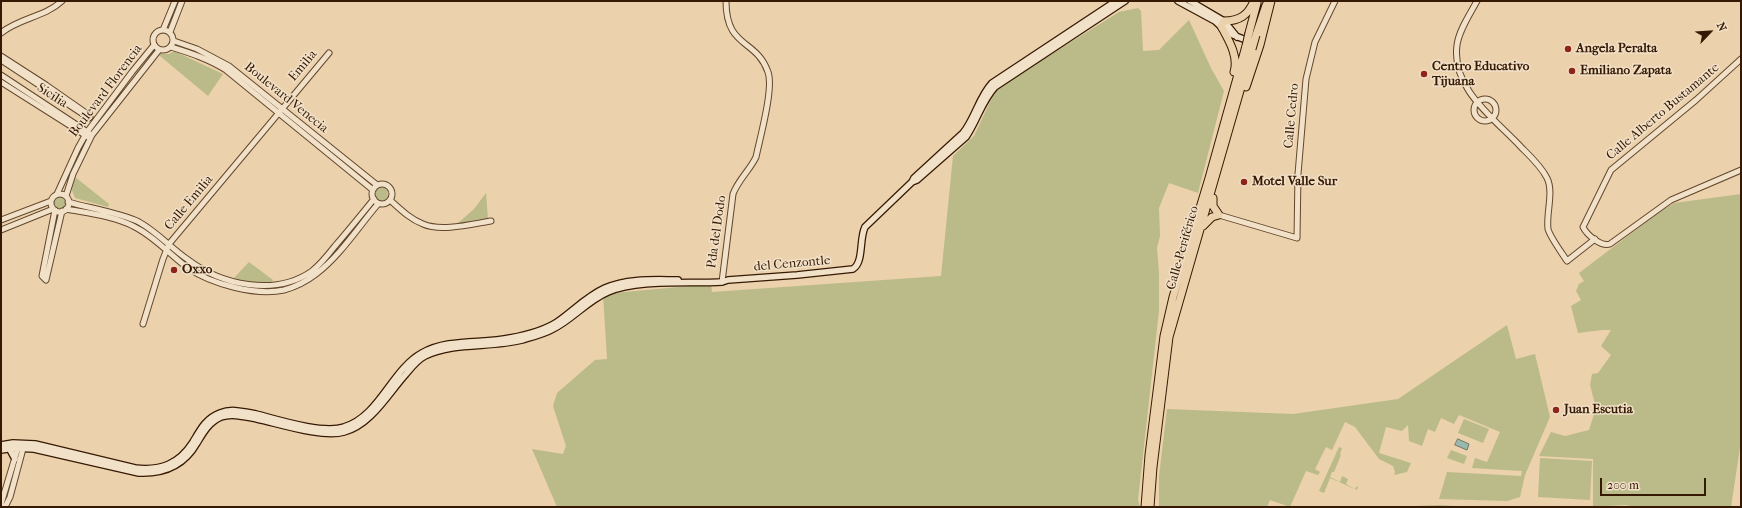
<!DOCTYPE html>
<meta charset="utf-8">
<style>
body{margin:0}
#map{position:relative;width:1742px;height:508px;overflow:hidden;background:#ebd1ac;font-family:"IM FELL French Canon",serif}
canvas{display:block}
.frame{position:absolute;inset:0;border:2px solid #361902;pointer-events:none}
.north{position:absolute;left:1690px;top:12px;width:40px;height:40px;-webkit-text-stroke:3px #f2e1c9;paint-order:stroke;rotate:65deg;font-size:11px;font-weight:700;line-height:16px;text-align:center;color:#361902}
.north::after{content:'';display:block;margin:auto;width:14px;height:18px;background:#361902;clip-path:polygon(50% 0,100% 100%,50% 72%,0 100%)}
.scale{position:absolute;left:1600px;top:478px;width:106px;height:18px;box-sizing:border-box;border:2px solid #361902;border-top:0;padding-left:5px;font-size:12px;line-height:14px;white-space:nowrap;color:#361902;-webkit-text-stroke:3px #f2e1c9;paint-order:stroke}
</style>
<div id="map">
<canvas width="1742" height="508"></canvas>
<div class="frame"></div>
<div class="north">N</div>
<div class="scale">200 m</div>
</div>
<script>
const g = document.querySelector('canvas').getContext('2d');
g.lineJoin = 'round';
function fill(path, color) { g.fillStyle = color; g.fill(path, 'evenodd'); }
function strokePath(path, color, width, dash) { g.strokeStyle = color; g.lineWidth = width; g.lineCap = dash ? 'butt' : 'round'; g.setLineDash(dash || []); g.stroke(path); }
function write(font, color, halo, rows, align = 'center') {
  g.font = font + ' "IM FELL French Canon",serif'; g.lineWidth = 3; g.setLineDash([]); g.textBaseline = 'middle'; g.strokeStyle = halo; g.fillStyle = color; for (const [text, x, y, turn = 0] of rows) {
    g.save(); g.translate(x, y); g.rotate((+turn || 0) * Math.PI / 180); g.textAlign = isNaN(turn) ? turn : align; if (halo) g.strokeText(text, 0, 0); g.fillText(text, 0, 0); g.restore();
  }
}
fill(new Path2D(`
 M1138 8 1141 11 1143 51 1159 50 1189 20 1211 68 1224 91 1198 193 1169 183 1159 208 1160 236 1157 248 1159 273V311L1138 500 1140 507H557L532 449 563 454 566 446 553 406 557 393 595 360 607 359 603 294 711 284 712 292 941 276 953 156 974 136 996 89 1119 12Z
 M174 51 223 74 208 96 160 56V54H169Z
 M75 177 109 204 108 207 75 198 71 188Z
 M374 194a7 7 0 1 1 14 0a7 7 0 1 1-14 0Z
 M486 193 488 219 457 224 474 209Z
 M1741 194V441L1731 507H1634L1626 505 1593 507V459L1539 456 1551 432 1565 436 1589 430 1596 408 1590 385 1592 374 1598 373 1611 355 1601 346 1611 330H1602L1578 333 1571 306 1581 300 1576 291 1579 284 1584 281 1579 273 1658 213 1674 203Z
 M54 203a6 6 0 1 1 12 0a6 6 0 1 1-12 0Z
 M249 262 273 280 271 284 257 285 234 278Z
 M1507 325 1516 359 1535 354 1550 417 1525 475 1520 497 1507 501 1439 499 1447 472 1521 476 1522 471 1472 468 1475 458 1487 462 1500 432 1459 415 1454 424 1441 418 1435 432 1428 429 1422 446 1409 441 1408 425 1402 431 1386 427 1379 453 1411 463 1407 472 1394 475 1395 472 1393 466 1379 459 1355 427 1345 422 1332 450 1326 447 1315 469 1320 472 1318 475 1306 471 1290 507 1270 500 1267 507H1159V476L1167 409 1293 414 1398 399Z
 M1464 419 1489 429 1483 443 1458 433Z
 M1339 447 1342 448 1340 454 1341 455 1334 472H1332L1330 477 1340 482 1342 476 1348 479 1346 484 1355 489 1357 486 1358 487 1357 490 1330 478 1324 493 1319 491Z
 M1451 450 1467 456 1464 464 1447 458Z
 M1540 458 1592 461 1590 500 1538 497Z
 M1440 505 1468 507H1412V506Z`), '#babb88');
const water = new Path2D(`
 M1458 439 1469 444 1467 450 1455 445Z`);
fill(water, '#98b7ad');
strokePath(water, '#717869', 1);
const tertiary = new Path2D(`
 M1477 1C1470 14 1459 30 1457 45 1451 89 1495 119 1521 147 1530 156 1541 166 1547 178 1554 192 1546 213 1548 229 1550 237 1562 253 1567 261L1595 239
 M153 40a10 10 0 1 1 20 0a10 10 0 1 1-20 0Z
 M163 30 175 1
 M170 32 182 1
 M1 33C19 18 45 17 62 1
 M174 41 197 49 229 66 377 185
 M171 47C190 53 209 59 226 70L373 190
 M1 56 46 85 89 115 90 117 89 118 1 60
 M1741 59 1696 100 1611 170 1583 227C1587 235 1601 247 1610 244L1671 200 1741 170
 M1 75 89 133
 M1 82 88 137
 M1474 110a11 11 0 1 1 22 0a11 11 0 1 1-22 0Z
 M372 194a10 10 0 1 1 20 0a10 10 0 1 1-20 0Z
 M57 194 78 148 87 132 132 72 154 45
 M51 203a9 9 0 1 1 18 0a9 9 0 1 1-18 0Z
 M66 196 73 174 92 135 159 50
 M390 200C400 209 410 219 423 224 441 232 472 224 491 221
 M68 202C89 208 121 213 139 222 157 232 170 247 187 259 221 285 275 297 312 271 321 264 328 255 335 246 348 231 361 215 374 199
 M66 209C87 213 114 216 133 226 154 236 169 254 188 268 211 284 256 296 284 290 295 287 307 281 316 274 340 256 359 226 378 204
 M55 210 42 276 46 280 62 211
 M1219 215 1297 238 1298 174 1306 79 1315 42 1335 1
 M1 220 51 201
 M1 230 53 209
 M722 282 733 194C738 180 750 170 756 157 760 138 774 88 768 72 756 38 726 49 726 1
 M143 324 163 259 169 244 329 53
 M1 504 19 444
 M5 507 10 497 24 445`);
const secondary = new Path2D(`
 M1178 1 1215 21 1228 33 1251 42
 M1190 1 1224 21 1237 37
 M912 182 917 180 966 137C977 121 982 101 995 87L1125 1
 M1 445 13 443 35 444 135 468C161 471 179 464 193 442 200 430 206 418 220 413 232 408 244 412 256 414 279 420 323 434 344 427 380 416 391 370 422 353 448 338 482 344 510 338 526 335 543 331 557 322 573 311 587 296 605 288 628 278 654 280 678 280
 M9 448 15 459
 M1 450 14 448 34 449 139 473C164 474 184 466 197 443 203 433 209 422 221 417 233 413 245 417 257 419 280 424 322 438 344 432 371 425 388 394 406 374 411 368 417 360 425 356 452 342 492 348 522 340 532 337 544 334 553 329 573 319 587 301 608 292 638 279 689 284 722 282L728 280 797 275 853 269C864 262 859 239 865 227L912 182 914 178 963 133C975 118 979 97 992 83L1116 1`);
const trunk = new Path2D(`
 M1249 33 1257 3
 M1256 35 1266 5
 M1234 72C1239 56 1228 39 1221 26L1224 21C1240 21 1248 15 1254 1
 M1246 87 1260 45 1271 1
 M1203 226 1212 217 1219 215 1213 206V198
 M1145 507 1149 455 1164 336 1173 297 1209 178 1246 46
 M1150 507 1153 467 1169 337 1252 49`);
strokePath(tertiary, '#63472c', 7);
strokePath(secondary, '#361902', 8);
strokePath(trunk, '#361902', 9);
strokePath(tertiary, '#f2e1c9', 5);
strokePath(secondary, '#f2e1c9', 5.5);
strokePath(trunk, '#ebd1ac', 7);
const trunkBridge = new Path2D(`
 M1246 46 1249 33
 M1252 49 1256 35`);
strokePath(trunkBridge, '#361902', 9, []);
strokePath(trunkBridge, '#ebd1ac', 7);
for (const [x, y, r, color] of [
 [1568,49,4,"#8f2418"],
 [1572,71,4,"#8f2418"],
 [1424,74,4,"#8f2418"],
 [1244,182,4,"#8f2418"],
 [174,270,4,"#8f2418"],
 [1556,410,4,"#8f2418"]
]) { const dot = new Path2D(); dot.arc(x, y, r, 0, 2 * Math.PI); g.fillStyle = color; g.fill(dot); strokePath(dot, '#f2e1c9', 1.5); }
write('bold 13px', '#361902', '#f2e1c9', [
 ["Angela Peralta",1576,49],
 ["Centro Educativo",1432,67],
 ["Tijuana",1432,82],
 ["Emiliano Zapata",1580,71],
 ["Motel Valle Sur",1252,182],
 ["Oxxo",182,270],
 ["Juan Escutia",1564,410]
], 'left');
write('13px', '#361902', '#f2e1c9', [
 ["Emilia",303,66,-50],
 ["Boulevard Florencia",106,91,-53],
 ["Sicilia",52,96,33],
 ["Boulevard Venecia",286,98,39],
 ["Calle Alberto Bustamante",1663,112,-40],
 ["Calle Cedro",1292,116,-85],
 ["Calle Emilia",189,203,-50],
 ["Pda del Dodo",717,232,-82],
 ["Calle Periférico",1183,248,-74],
 ["del Cenzontle",792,264,-5]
]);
</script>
